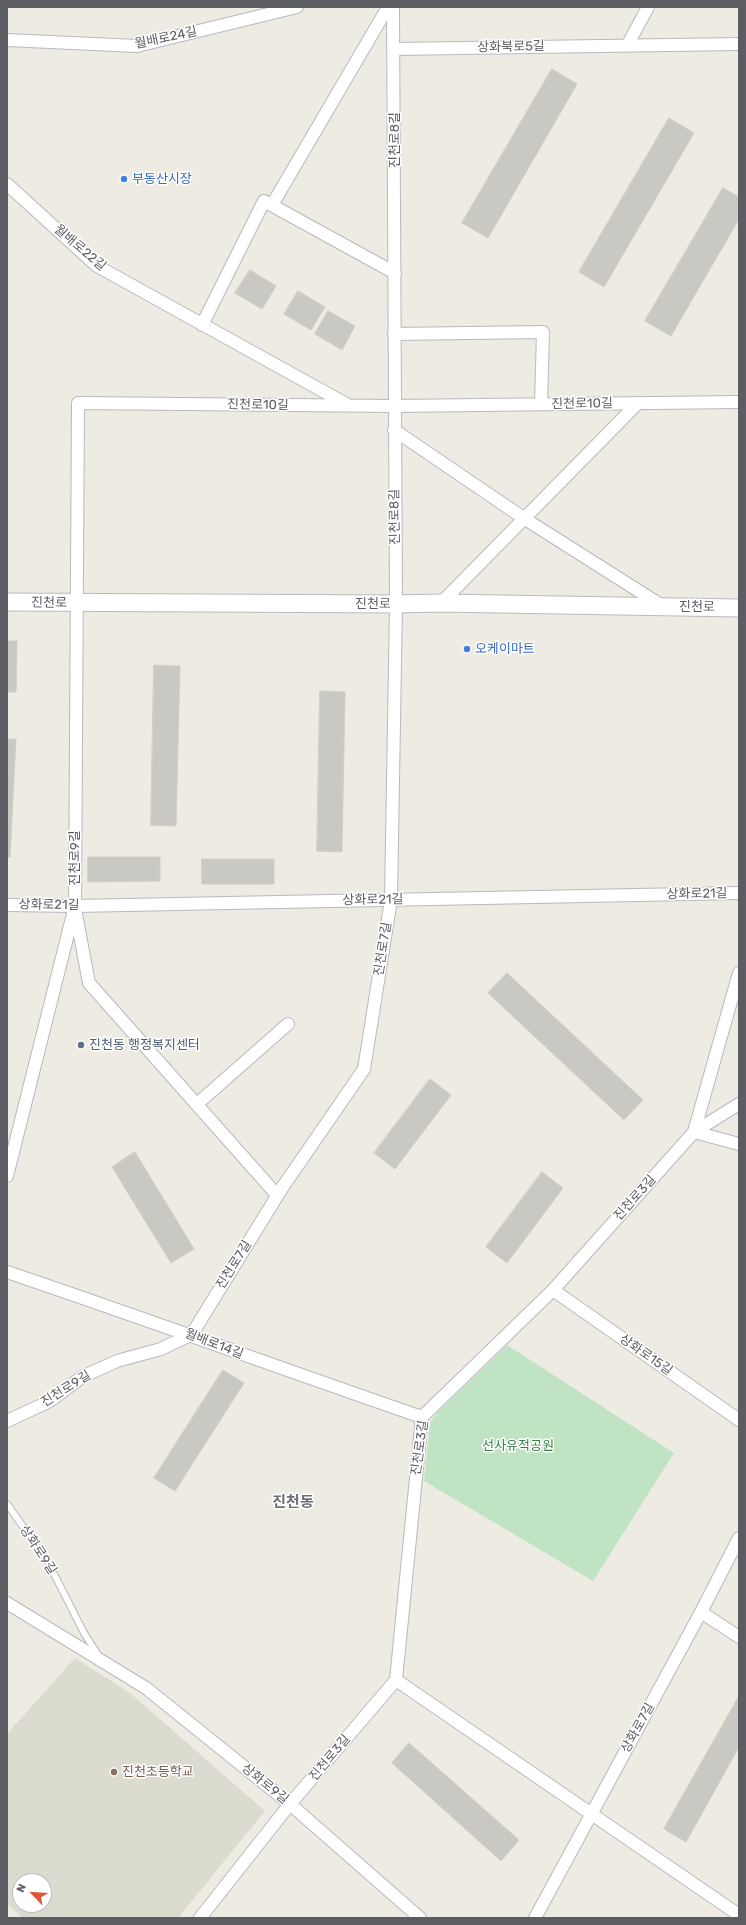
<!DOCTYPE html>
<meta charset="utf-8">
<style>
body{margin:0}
#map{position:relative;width:746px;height:1925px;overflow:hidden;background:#edebe2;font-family:Rubik,sans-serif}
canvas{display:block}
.frame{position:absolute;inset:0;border:8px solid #5b5d62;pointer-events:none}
.north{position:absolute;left:12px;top:1873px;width:40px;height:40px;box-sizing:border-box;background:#fff;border:1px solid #bdbec0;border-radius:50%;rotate:295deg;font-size:11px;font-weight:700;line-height:16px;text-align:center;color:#5b5d62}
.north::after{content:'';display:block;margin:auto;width:14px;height:18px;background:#df5636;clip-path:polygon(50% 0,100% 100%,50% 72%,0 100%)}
</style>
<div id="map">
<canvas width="746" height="1925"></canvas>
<div class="frame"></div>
<div class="north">N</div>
</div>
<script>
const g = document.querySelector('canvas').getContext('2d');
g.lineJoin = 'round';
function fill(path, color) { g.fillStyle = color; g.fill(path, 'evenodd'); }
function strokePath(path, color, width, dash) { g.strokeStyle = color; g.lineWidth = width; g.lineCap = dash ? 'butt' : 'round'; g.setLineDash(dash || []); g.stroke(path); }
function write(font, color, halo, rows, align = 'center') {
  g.font = font + ' Rubik,"Noto Sans KR",sans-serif'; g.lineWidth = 3; g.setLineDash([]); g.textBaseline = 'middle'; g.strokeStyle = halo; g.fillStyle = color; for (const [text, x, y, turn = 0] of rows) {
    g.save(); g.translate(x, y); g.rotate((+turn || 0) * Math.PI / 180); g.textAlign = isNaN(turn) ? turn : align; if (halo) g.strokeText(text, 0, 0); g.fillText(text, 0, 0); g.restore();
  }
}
fill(new Path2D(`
 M75 1658 130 1693 265 1811 178 1918H23L7 1904V1734ZM20 1881H44V1905H20Z`), '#dcdbd0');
fill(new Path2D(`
 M507 1345 674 1453 593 1581 424 1481 430 1423 437 1413Z`), '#c0e3c4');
const building = new Path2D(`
 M552 69 577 84 488 238 462 223Z
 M669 118 694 133 604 287 579 272Z
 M723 188 739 197V219L671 336 645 321Z
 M250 270 276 286 262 309 235 293Z
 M298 291 325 307 311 330 284 314Z
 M328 311 355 326 342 350 315 334Z
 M7 641H17L16 692H7Z
 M154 665 180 666 176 826 151 825Z
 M320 691 345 692 342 852 317 851Z
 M7 739H16L10 857H7Z
 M88 857H160V881L88 882Z
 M202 859H274V884H202Z
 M507 973 643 1100 624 1120 488 993Z
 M430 1079 451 1095 395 1169 374 1153Z
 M135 1152 194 1249 171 1263 112 1167Z
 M542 1172 563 1188 507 1263 486 1247Z
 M223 1370 244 1383 175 1491 154 1478Z
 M739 1696V1747L686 1842 664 1829Z
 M409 1743 519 1840 501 1861 392 1763Z`);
fill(building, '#cac8c2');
strokePath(building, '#d1cec1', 1);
const service = new Path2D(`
 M7 1504 48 1562 84 1633 98 1655`);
const minor = new Path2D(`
 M7 40 137 46 297 7
 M627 46 648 7
 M394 49 739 44
 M7 184 97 266 348 405
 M272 205 388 7
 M202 325 264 201 395 273
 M394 334 543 332 541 404
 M394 430 525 519 664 607
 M441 603 638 403
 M7 905 75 906 739 893
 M75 909 89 983 277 1195
 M197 1104 288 1024
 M694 1132 739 1104
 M694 1132 739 1144
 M7 1176 75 906 78 403 394 406 739 402
 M7 1272C146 1319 283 1369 422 1417
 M553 1290 739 1420
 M7 1421 50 1401 82 1377 117 1361 161 1349 192 1334 282 1188 364 1069 391 900 396 604 393 7
 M7 1603 146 1688 290 1804 420 1918
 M701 1612 739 1637
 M396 1680 739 1915
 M200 1918 290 1804 396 1680 422 1417 553 1290 694 1132 739 973
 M535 1918 701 1612 739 1538`);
const secondary = new Path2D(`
 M7 602 396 604 441 603 739 608`);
strokePath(service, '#b8b9be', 8);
strokePath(minor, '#b8b9be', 14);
strokePath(secondary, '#b8bac0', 19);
strokePath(service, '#fff', 6);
strokePath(minor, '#fff', 12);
strokePath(secondary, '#fff', 17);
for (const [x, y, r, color] of [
 [124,179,4,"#3f7fe0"],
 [467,649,4,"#3f7fe0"],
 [81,1045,4,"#5c6f8a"],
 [114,1772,4,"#8d6e63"]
]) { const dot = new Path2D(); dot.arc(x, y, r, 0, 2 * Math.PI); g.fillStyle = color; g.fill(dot); strokePath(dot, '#fff', 1.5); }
write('13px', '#5b5d62', '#fff', [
 ["월배로24길",166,38,-12],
 ["상화북로5길",511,47,-1],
 ["진천로8길",395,140,-90],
 ["월배로22길",80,248,40],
 ["진천로10길",582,404,-1],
 ["진천로10길",258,405,1],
 ["진천로8길",395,517,-91],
 ["진천로",49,603,1],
 ["진천로",373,604],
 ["진천로",697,607],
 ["진천로9길",75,858,-90],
 ["상화로21길",697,894,-1],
 ["상화로21길",373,900,-1],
 ["상화로21길",49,905,1],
 ["진천로7길",383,949,-81],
 ["진천로3길",635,1198,-48],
 ["진천로7길",234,1265,-58],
 ["월배로14길",214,1344,21],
 ["상화로15길",646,1355,35],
 ["진천로9길",66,1389,-32],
 ["진천로3길",420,1448,-82],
 ["상화로9길",38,1550,57],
 ["상화로7길",638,1728,-61],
 ["진천로3길",330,1758,-50],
 ["상화로9길",265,1784,39]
]);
write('13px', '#366cbe', '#fff', [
 ["부동산시장",132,179],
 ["오케이마트",475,649]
], 'left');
write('13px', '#4e5e75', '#fff', [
 ["진천동 행정복지센터",89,1045]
], 'left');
write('13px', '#398245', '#fff', [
 ["선사유적공원",518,1446]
]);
write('13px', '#785e54', '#fff', [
 ["진천초등학교",122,1772]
], 'left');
write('bold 15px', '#6c6f74', '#fff', [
 ["진천동",293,1503]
]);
</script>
